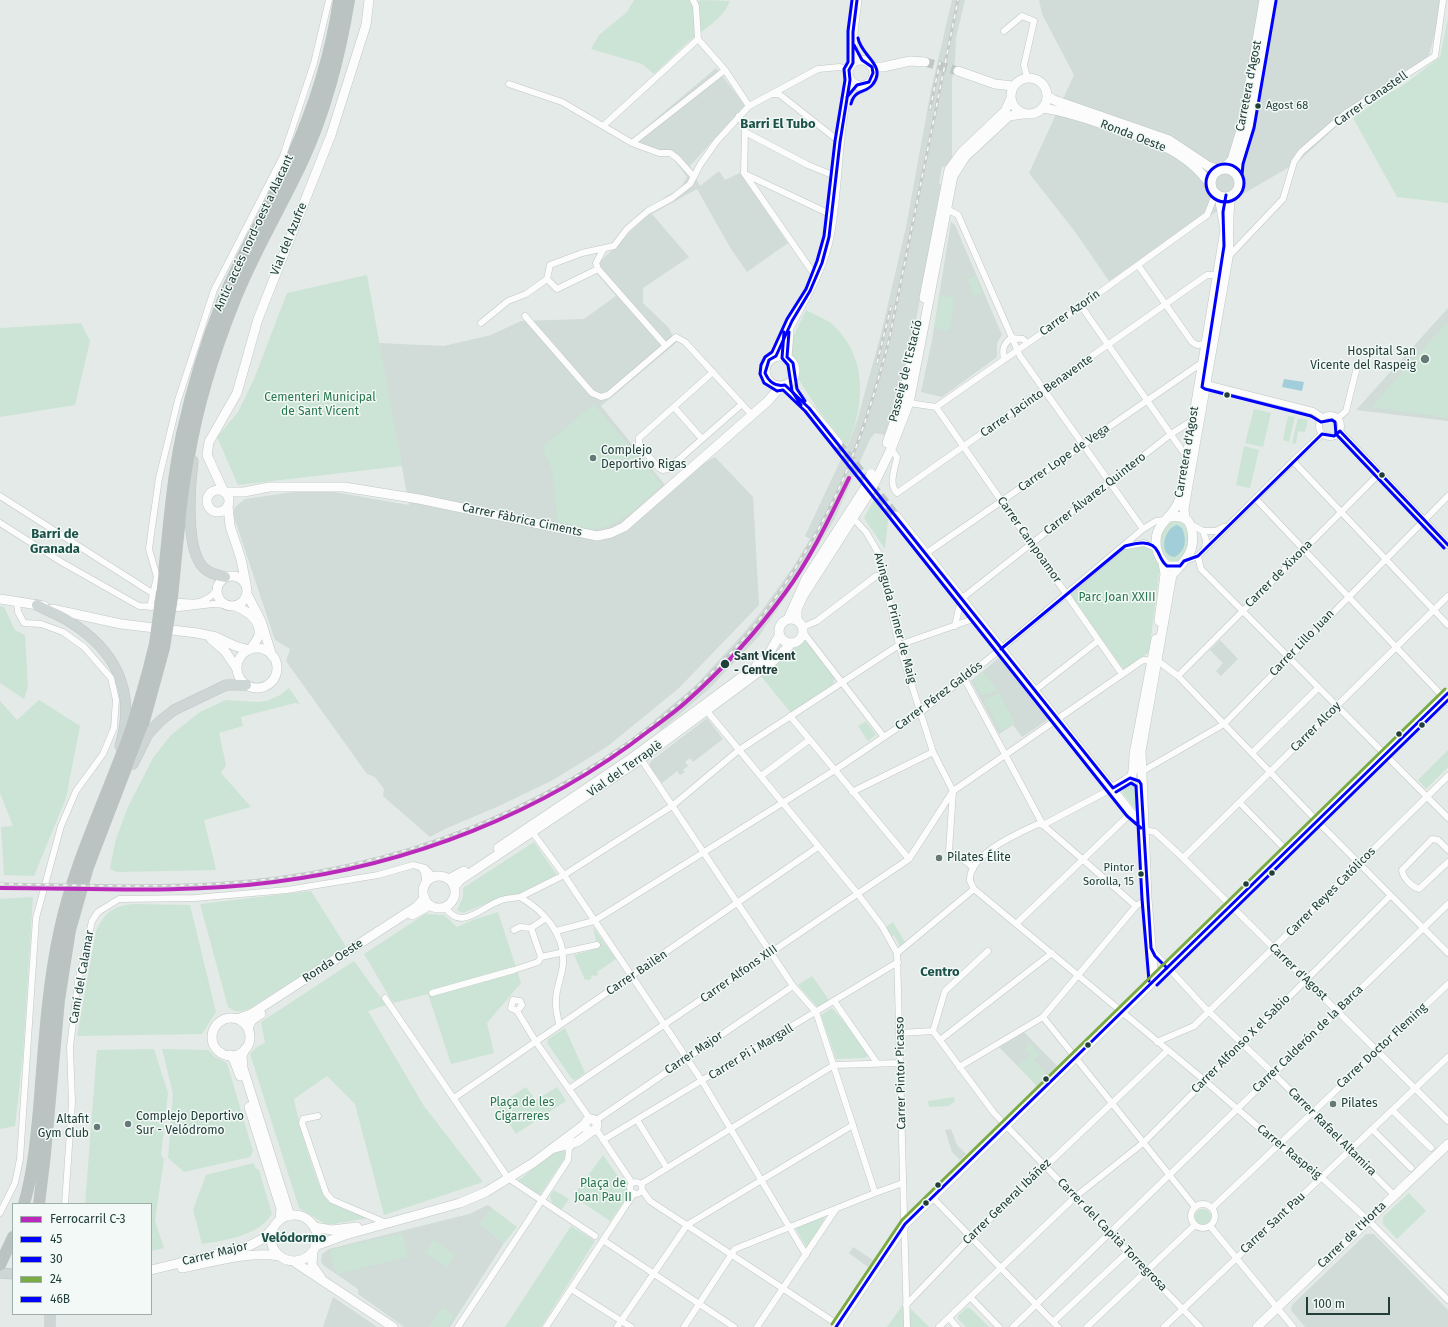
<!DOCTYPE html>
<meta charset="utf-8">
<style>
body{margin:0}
#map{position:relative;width:1448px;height:1327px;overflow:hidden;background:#e4eae7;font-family:"Fira Sans",sans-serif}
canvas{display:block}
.legend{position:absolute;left:12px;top:1203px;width:140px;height:112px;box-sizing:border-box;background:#f2f9f6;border:1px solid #9eaeaa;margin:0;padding:5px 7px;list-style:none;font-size:12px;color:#213e39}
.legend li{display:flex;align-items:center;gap:8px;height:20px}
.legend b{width:20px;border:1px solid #9eaeaa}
.scale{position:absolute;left:1306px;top:1297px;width:84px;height:18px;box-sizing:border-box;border:2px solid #213e39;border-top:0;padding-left:5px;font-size:12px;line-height:14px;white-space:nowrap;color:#213e39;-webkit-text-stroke:3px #f2f9f6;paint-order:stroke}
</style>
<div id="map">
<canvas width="1448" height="1327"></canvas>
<ul class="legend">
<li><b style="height:5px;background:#bb29bb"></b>Ferrocarril C-3</li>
<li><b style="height:5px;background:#00f"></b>45</li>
<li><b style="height:5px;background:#00f"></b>30</li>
<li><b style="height:5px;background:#7aab42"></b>24</li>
<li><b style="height:5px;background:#00f"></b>46B</li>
</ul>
<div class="scale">100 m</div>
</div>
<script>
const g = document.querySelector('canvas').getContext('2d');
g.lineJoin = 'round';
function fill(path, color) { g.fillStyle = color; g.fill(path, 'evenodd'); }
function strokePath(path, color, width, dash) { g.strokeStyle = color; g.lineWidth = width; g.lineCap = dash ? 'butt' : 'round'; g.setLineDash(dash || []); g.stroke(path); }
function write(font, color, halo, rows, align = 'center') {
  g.font = font + ' "Fira Sans",sans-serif'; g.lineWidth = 3; g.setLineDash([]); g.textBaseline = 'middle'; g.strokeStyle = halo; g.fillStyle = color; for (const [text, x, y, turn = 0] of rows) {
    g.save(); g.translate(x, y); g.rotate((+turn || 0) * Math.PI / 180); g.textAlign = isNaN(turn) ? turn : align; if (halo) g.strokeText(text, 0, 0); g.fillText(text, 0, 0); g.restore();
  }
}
fill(new Path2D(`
 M952 0H965L956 38 955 60 952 80V157L947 166 942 167 939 184H941L910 353 885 435 875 433 870 439 834 520 798 579 759 636 709 689 661 730 654 720 695 686 742 635 760 613 796 563 810 539 805 536 850 440 857 421 881 334 906 227 931 90Z
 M1039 0H1444L1429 55 1338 125 1298 162 1248 191 1109 281 1076 233 1029 173 1074 75 1042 14Z
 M716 68 745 105 690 166 700 186 719 171 725 180 740 173 788 243 747 272 731 249 697 189 652 214 689 257 643 288V303L669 328 676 343 601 406 665 485 715 457 753 497 759 605 679 688 608 746 553 780 499 806 445 829 430 837 383 796 384 789 375 777 367 774 286 661 290 649 275 640 233 514 235 507 245 499 293 492H334L409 505 379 343 444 346 491 335 521 321 584 319 616 296 593 269 666 196 679 190 687 177 672 157 632 139Z
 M951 222 955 225 1002 335 997 343V357L942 397 921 392 932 340Z
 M1448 308V421L1356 410Z
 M1220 640 1238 659 1221 676 1216 671 1223 663 1210 650Z
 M1000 657 1049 719 1022 737 1013 725 999 734 971 681Z
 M707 718 723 739 693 762 690 758 685 762 688 766 683 770 685 772 680 775 677 771 662 783 649 766 651 761Z
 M1024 1032 1057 1066 1037 1086 999 1047Z
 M951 1129 957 1145 966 1154 960 1160 952 1152 945 1130Z
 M488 1205 492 1208 480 1224 504 1243 450 1327H404L358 1294V1289L323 1265 321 1261 322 1254 329 1249 469 1214Z
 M1366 1234H1374L1448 1310V1327H1305L1291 1310 1292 1305Z
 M853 1247 873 1260 868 1267 849 1253Z
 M333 1297 354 1311 377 1327H323Z`), '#d1dbd8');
fill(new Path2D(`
 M634 0H690L692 5 701 0 730 1C722 20 704 29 688 42 677 52 665 63 654 74L642 64 591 49 599 35 627 12Z
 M1448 18V203L1397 197 1353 118 1378 100 1405 84 1440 57Z
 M367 275 402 466 238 485 217 437 238 412 254 379 287 293Z
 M976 276 982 293 974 296 967 279Z
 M939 295 955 298 949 331 934 328Z
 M806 310C814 315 827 319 833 325 868 357 865 406 847 446L817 408 797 377C799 368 797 362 791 356V341Z
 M81 323 90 341 75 405 0 417V328Z
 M1446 323 1448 326V418L1371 407Z
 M594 404 662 485C642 502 620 528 593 529 582 529 570 525 559 523L557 521 552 470 542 447Z
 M1254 409 1271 413 1263 447 1245 443Z
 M1288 416 1295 417 1289 442 1283 440Z
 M1298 418 1308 420 1305 432 1298 431 1296 444 1292 443Z
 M1244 446 1259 450 1250 488 1236 485Z
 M874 500 888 520 885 549 864 518Z
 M1172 521 1183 523C1189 530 1189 538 1187 547 1179 588 1139 536 1172 521Z
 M1131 538 1152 548 1160 566 1149 652 1124 670 1066 591Z
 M0 606 4 607 15 630 25 635 28 687 24 699 0 683Z
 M805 639 835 676 833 685 791 713 760 675 786 653 800 645Z
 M983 672 998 690 982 696 973 681Z
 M289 688 300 704 295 703 241 717 243 726 219 733 226 765 221 773 251 807 204 820 216 870 117 872 112 870 110 868 116 839 127 809 153 758 171 735 200 712 226 700 257 702 267 701 280 695Z
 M999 693 1015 723 1000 731 984 700Z
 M39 700 80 726 66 798 34 876 4 875 1 827 13 826 0 793V701L17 720Z
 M866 721 876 735 868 741 858 726Z
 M1448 750V767L1426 789 1418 780Z
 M1133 782 1136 784 1138 806 1135 809 1122 792 1123 789Z
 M534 842 557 875 520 894 499 898 463 913 457 910 463 897V888Z
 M311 891 345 945 344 948 252 1007C243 1012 236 1013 228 1007L200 904Z
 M33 897 23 1054 15 1126 0 1129V899Z
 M133 904 190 905 216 1012 202 1034 77 1036 96 931C105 913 112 906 133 904Z
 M498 912 521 983 487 1023 494 1053 451 1064 428 994 393 1003 364 954 425 914 444 915 457 927 473 920Z
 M893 922 906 944 901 948 894 935 891 937 886 927Z
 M593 927 616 959 597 972 598 974 595 977 593 975 591 976 592 978 588 981 587 979 585 980 574 955 598 948Z
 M354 961 386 1005 368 1011 424 1106 483 1182 384 1215 355 1104 327 1076 294 1099C297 1116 317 1192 329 1201 340 1209 357 1213 369 1218L327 1225 299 1208 250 1054 258 1046 265 1043 261 1022Z
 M812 976 829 1000 818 1008 798 985Z
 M832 1008 844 1022 847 1021 870 1054 865 1058 836 1059 821 1015Z
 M565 1028 585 1073 575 1080 572 1079 547 1043 548 1039Z
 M1029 1043 1040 1054 1034 1060 1033 1059 1048 1075 1037 1085 1018 1066 1030 1055 1024 1049Z
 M154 1049 168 1093 161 1155 164 1159 155 1221 164 1248 151 1251V1204H85L97 1050Z
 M162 1049 208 1050 215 1057 227 1063 253 1151 250 1157 184 1172 168 1158 173 1094Z
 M526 1087 536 1100 557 1087 566 1101 516 1134 497 1106Z
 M954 1097 955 1101 949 1106 929 1107 928 1101Z
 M559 1149 566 1152V1156L540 1195 519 1182V1180Z
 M603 1155 627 1189V1197L610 1221 573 1196Z
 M254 1163 255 1168 259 1170 272 1214C258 1236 226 1240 202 1244L193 1210 206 1175Z
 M554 1190 569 1199 561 1210 552 1203 550 1195Z
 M1409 1193 1426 1211 1397 1239 1383 1224V1217Z
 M492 1208 517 1227 504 1243 480 1224Z
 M1195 1217a8 8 0 1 1 16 0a8 8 0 1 1-16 0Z
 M823 1217 825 1218 807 1248 795 1227Z
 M571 1226 595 1241 541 1327H505Z
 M402 1233 408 1257 336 1274 330 1250Z
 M434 1240 455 1255 447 1267 425 1253Z
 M904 1303V1327H887Z
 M442 1307 455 1316 447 1327H429Z
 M910 1308 929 1327H910Z
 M966 1308H970L989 1327H966L958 1319V1316Z`), '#cce4d5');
fill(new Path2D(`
 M1284 379 1304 382 1302 391 1282 387Z
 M1177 525 1182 528C1187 540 1186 550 1175 557 1158 556 1163 529 1177 525Z`), '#a2ceda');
strokePath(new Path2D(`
 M925 62 958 71
 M838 443 896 516`), '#bdc8c4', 9, [9, 4.5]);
const street = new Path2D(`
 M693 0 696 6 698 39
 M1004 31 1022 16 1034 21 1024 65 1027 77
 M698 39 725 70 749 106
 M509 84 562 102 632 143 659 153H670L677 158 694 177
 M772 94H779L840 142
 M739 116 745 127V132L744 173 816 277
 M603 126 698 39
 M745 132 808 165 837 177
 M632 143 725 70
 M745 174 832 215
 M947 209 958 215 1020 356 1143 529
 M1228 257 1283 199 1294 162 1301 152 1346 113 1435 56 1443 0
 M1138 265 1192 342 1197 345 1206 344
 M598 269 596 263 603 250
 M1081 306 1186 456
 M525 316 592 393 601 397 608 395 676 337 685 342 752 415
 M481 323 508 301 526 294 547 279
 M665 345 598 269 557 289 547 279 550 265 582 253 614 246 627 229 648 211 672 198 690 184 700 165 716 142 749 106 818 69 840 67 849 70
 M1004 360C1002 349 1003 345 1011 338L1023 339 1027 343
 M713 372 639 438V445L659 468 663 470 668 469 742 404
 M1206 384 1313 411 1322 417
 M909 403 936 407 1081 306 1207 215 1216 193
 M674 407 702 439
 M936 407 1122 674
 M1319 426a11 11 0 1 1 22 0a11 11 0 1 1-22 0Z
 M1338 418 1346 411 1358 363
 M1340 431 1448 545
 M891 449 897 457C895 470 888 483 897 493L1207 275H1217
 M1293 461 1448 625
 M0 496 157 596
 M1256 499 1448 702
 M853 518 866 532 879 554 899 645 933 752 953 791 949 851C956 859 968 859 973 869
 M0 523 63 563 139 606 179 608 213 604 226 605
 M1190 524 1203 531 1206 540 1205 548
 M1203 531H1216L1224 527
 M1126 546 1144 543 1156 548
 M925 554 1203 362
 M1198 556 1201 569 1448 818
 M1185 561 1198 556 1293 461 1322 434
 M169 601C188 602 203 607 216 591
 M150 607 157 577 149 549 151 534 159 478 178 400 214 290 283 156 314 63 329 0
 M955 626 961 599 1171 434 1193 420
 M803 627 817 621 876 576 884 575
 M803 632 884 737
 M1178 676 1380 473
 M964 678 1043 825 1136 906
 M1034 691 1098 641
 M707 711 857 893 882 926 897 953 907 1327
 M790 716 909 859
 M1252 753 1318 688
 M641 759 793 986 816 1012 875 1193
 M1143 771 1224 724 1448 496
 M761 776 809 740
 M1113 788 1043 825 1038 824C1019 833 968 854 970 881 971 883 973 887 974 889L1204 1080 1279 1145 1321 1177 1368 1220 1448 1300
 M852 792 933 752
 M1240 803 1287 851
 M1144 830 1155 832 1183 858 1448 1121
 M533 833 564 875 702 1081 806 1255
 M1448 850 1438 840 1432 839 1402 870C1403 878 1411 886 1419 889L1448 862
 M1183 858 1448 596
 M420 867 424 872 426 885
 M520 897 564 875 672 806 739 750 899 645 976 618
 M445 907C461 931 479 909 499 901 505 898 514 898 520 897 544 911 565 934 563 964 562 976 556 988 556 1000 555 1008 558 1017 559 1025
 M1017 923 1131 813
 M531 928 546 918
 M514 930 520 927 531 928 541 957
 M556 931 594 921 835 770 921 712 1001 649 1143 529 1156 521 1166 520
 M1152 950 1205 1008 1273 1073 1394 1195
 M897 953 974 889
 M432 993 514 970 538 962 541 957 597 945
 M385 998 508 1178 595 1236
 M834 1001 877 1063
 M517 1011 522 1005 520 1001 513 1000 511 1008 517 1011 536 1042 590 1119
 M1043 1017 1195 1207
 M933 1031 945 991 988 951
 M900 1033 933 1031 994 1113 1200 1327
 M940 1040 1052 953
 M1157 1042 1194 1026 1448 776
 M959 1067 1043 1017 1136 906 1147 899
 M569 1089 909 859 953 791 1143 660 1158 661 1178 676 1318 822 1448 953
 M454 1098 818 847
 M1392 1110 1431 1148
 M318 1116 303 1119 302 1123 326 1193 332 1200 386 1223
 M637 1120 667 1168
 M595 1121 793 986
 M596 1129 632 1183
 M1372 1129 1411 1168
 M603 1140 898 962
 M630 1188a6 6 0 1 1 12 0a6 6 0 1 1-12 0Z
 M641 1184 834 1065 900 1063
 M642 1190 650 1201 840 1326
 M933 1198 1058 1327
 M65 1204 72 1102 70 1047 78 982 92 921 98 912 119 899 195 898 287 890 378 875 413 865 425 868 434 877
 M1191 1216a12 12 0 1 1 24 0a12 12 0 1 1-24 0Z
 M1212 1208 1448 984
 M0 1213 15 1183 20 1159 36 918 61 826 76 791 103 754 114 728 116 700 111 678 84 647 63 632 41 624 24 623 18 612 17 602
 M1210 1226 1293 1327
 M603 1240 734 1327
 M571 1289 631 1327
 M971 1298 999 1327
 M906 1305 971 1237 1168 1050
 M949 1318 957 1327
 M1053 1322 1128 1252
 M458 1327 555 1180 568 1160 569 1149 573 1144
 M546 1327 634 1193
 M617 1327 687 1225 853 1125
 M684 1327 735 1249 875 1193 903 1183
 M757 1327 836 1209
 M939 1327 1075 1197 1143 1143 1390 896
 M1013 1327 1448 904
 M1087 1327 1195 1225
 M1164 1327 1448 1057`);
const secondary = new Path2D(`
 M848 73a13 13 0 1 1 26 0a13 13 0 1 1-26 0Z
 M853 63V32L857 0
 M872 67H883L910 61 925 62
 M958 71 995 84 1013 86
 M1011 96a18 18 0 1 1 36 0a18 18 0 1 1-36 0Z
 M1047 96 1054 100 1169 140 1208 166 1218 170
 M1043 108C1063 111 1083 117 1102 124 1142 136 1187 149 1211 186
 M1224 168 1232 160 1243 123 1264 0
 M1211 183a14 14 0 1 1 28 0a14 14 0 1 1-28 0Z
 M1237 175 1238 163 1249 127 1271 0
 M924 298 949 170 962 152 1005 111 1010 100
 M776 356C792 315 820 281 829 237 839 186 836 131 850 80
 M765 371a15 15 0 1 1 30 0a15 15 0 1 1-30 0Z
 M787 357 789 333
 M785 385 809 408 838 443
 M887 443 899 409 912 359
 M876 480 891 449 909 403 953 176 965 157 1009 116 1023 114
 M207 501a11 11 0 1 1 22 0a11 11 0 1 1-22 0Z
 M224 492 207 455 209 442 237 393 258 319 331 135 366 25 369 0
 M225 492H244L269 487H344L419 499 597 536 611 533 624 527 768 401 781 386
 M228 506 230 526 241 559 246 584
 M896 516 1131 813 1144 824
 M1185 519 1184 509 1187 491 1228 258C1230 237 1227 217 1231 196
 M1180 566H1167C1156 557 1152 538 1161 526 1168 516 1176 511 1180 498L1225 230 1219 196
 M217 591a15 15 0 1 1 30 0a15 15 0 1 1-30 0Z
 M247 594 261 621 272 656
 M0 599 44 606
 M235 606C247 611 261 620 259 635 258 639 253 645 251 649
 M52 609 121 624 197 633 216 637 235 646 249 650
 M779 631a12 12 0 1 1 24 0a12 12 0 1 1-24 0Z
 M788 619 806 579 865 488
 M797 620V609L803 596 869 493
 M1159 621 1165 574 1163 563
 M211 639 225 651 237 669
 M237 668a20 20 0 1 1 40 0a20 20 0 1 1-40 0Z
 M756 666 767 657 779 636
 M1113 788C1135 775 1133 780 1134 754L1156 639
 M498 848 629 760 743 676
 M423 892a16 16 0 1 1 32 0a16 16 0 1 1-32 0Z
 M449 879 464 871
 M454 887 460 880 641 759 772 662 791 644
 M412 915 430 905
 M1154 981 1147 899 1141 751 1172 575C1178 568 1186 561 1190 552 1194 544 1194 526 1186 519 1181 516 1175 516 1170 517
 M212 1037a19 19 0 1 1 38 0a19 19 0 1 1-38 0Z
 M237 1019 251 1014 416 907 425 898
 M248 1028 252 1020 261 1014
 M245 1049 242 1056 243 1068 290 1216
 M230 1055 234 1060 240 1076
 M249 1107 281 1209 280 1220
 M585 1125a6 6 0 1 1 12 0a6 6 0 1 1-12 0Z
 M555 1148 577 1142 592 1131
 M271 1238a23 23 0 1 1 46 0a23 23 0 1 1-46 0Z
 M314 1227 332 1230 357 1227
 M315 1246 345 1235 460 1203 486 1192 533 1163 585 1124
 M313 1251 312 1265 321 1278
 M293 1261 393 1327
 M182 1268C213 1262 247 1251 280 1256
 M151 1270 249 1246 264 1238 273 1228
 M836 1327 905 1224 1448 693
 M1257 1327 1448 1144`);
const primary = new Path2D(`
 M193 461C190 486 185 548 203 567 208 573 217 575 225 577
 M37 605C47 611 58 614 67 620 115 649 137 691 120 746
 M133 764 148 734 160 721 174 710 226 685H246
 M0 1273 13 1274
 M50 1314V1327`);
const highway = new Path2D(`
 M162 592C168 540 171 486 182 434 192 389 205 345 222 302 242 253 270 207 291 159 314 108 331 55 339 0
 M172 597C177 550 180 502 189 456 198 403 214 352 234 302 253 253 281 208 303 160 326 110 340 55 349 0
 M24 1204C33 1173 36 1141 39 1109 44 1049 47 988 60 929 73 869 99 814 121 756 135 719 146 682 155 644
 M39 1204 45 1154 59 1000 70 930 88 867 144 721 164 648
 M0 1265 13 1237`);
strokePath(street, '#c1c7c5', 7);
strokePath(secondary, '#bfc8c5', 10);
strokePath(primary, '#bcc6c3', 11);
strokePath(highway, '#bcc6c3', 12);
strokePath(street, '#fbfcfb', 6);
strokePath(secondary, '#fbfcfb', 9);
strokePath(primary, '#cdd6d4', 10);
strokePath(highway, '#bac3c1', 11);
const rail = new Path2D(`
 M930 109 940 62
 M877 363 891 307
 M0 884C92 885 185 890 277 878 458 854 638 768 755 625 779 595 800 562 819 528 852 469 872 405 889 340L958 0`);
strokePath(rail, '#c6cbca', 3);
strokePath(rail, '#f2f9f6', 1.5, [4.5]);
const secondaryBridge = new Path2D(`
 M865 488 871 474
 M869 493 876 480`);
const highwayBridge = new Path2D(`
 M155 644 162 592
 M164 648 172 597`);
strokePath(secondaryBridge, '#bfc8c5', 10, []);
strokePath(highwayBridge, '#bcc6c3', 12, []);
strokePath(secondaryBridge, '#fbfcfb', 9);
strokePath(highwayBridge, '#bac3c1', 11);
strokePath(new Path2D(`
 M857 0 853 32V63L849 70 850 80 840 142 829 237 822 263 810 291 792 321 776 356 769 360 765 373C769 382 775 387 785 385L809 408 1113 788 1130 778 1139 781 1141 784 1151 948 1155 956 1167 968
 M847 97 857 85 869 82 873 73 872 67 862 60 854 45
 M789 332 787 357 793 363 797 389 805 401
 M1001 649 1125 546C1136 543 1152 539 1158 552 1161 558 1162 562 1167 566H1180L1184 561 1198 556 1322 434 1334 436 1340 431 1448 545
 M836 1327 905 1224 1448 693`), '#00f', 3);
strokePath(new Path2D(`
 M852 0 848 31V62L844 69 845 80 835 141 824 236 817 261 806 289 787 319 772 352 765 357 761 365 760 374 764 383 777 391 783 390 805 411 1127 816 1141 828
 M851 104C855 88 866 94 873 84 887 65 861 56 858 38
 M784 332 782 358 788 365 792 391 801 405
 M1116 792 1131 783 1136 786 1142 899 1149 981
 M1157 985 1448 700`), '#00f', 3);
strokePath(new Path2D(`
 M832 1324 902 1220 1445 689`), '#7aab42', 3);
strokePath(new Path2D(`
 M1206 183a19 19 0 1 1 38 0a19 19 0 1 1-38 0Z
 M1242 175 1243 164 1254 128 1276 1
 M1226 195 1223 212 1224 246 1202 387 1205 389 1311 416 1321 422 1332 420 1335 422 1336 434 1444 548`), '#00f', 3);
strokePath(new Path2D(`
 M0 888C91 888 183 894 274 882 409 865 542 814 650 730 662 721 675 712 686 702 723 669 756 633 785 593 811 558 830 517 849 478`), '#bb29bb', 4);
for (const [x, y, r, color] of [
 [1258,106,3.5,"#213e39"],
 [1425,359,5,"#657a76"],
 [1227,395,3.5,"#213e39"],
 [593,458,4,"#657a76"],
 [1382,475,3.5,"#213e39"],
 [725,664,5,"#213e39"],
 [1422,725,3.5,"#213e39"],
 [1399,734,3.5,"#213e39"],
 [939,858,4,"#657a76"],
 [1272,873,3.5,"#213e39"],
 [1141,874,3.5,"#213e39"],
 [1246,884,3.5,"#213e39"],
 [1088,1045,3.5,"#213e39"],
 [1046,1079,3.5,"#213e39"],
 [1333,1104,4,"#657a76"],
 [128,1124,4,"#657a76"],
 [97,1127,4,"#657a76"],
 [938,1185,3.5,"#213e39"],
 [926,1203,3.5,"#213e39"]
]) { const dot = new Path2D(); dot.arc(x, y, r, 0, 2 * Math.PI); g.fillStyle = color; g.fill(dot); strokePath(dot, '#f2f9f6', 1.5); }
write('11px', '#213e39', '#f2f9f6', [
 ["Agost 68",1266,106],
 ["Pintor",1134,868,"right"],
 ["Sorolla, 15",1134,882,"right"]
], 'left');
write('12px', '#213e39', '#f2f9f6', [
 ["Carretera d'Agost",1249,86,-79],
 ["Carrer Canastell",1371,99,-35],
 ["Ronda Oeste",1133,136,21],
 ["Antic accés nord-oest a Alacant",254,233,-65],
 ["Vial del Azufre",289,239,-68],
 ["Carrer Azorín",1070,313,-35],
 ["Passeig de l'Estació",906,371,-76],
 ["Carrer Jacinto Benavente",1037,396,-35],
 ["Carretera d'Agost",1187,452,-80],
 ["Carrer Lope de Vega",1064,458,-35],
 ["Carrer Álvarez Quintero",1095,494,-38],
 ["Carrer Fàbrica Ciments",522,520,12],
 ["Carrer Campoamor",1029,540,55],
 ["Carrer de Xixona",1279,574,-45],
 ["Avinguda Primer de Maig",895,618,75],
 ["Carrer Lillo Juan",1302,643,-46],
 ["Carrer Pérez Galdós",939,696,-37],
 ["Carrer Alcoy",1316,727,-45],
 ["Vial del Terraplè",625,769,-35],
 ["Carrer Reyes Católicos",1331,892,-45],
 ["Ronda Oeste",333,961,-33],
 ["Carrer d'Agost",1298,972,44],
 ["Carrer Bailèn",637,973,-34],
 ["Carrer Alfons XIII",739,974,-35],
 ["Camí del Calamar",82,977,-80],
 ["Carrer Calderón de la Barca",1308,1039,-44],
 ["Carrer Alfonso X el Sabio",1241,1044,-45],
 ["Carrer Doctor Fleming",1382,1046,-43],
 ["Carrer Pi i Margall",751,1052,-31],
 ["Carrer Major",694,1053,-34],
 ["Carrer Pintor Picasso",901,1073,-91],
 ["Carrer Rafael Altamira",1332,1132,45],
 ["Carrer Raspeig",1289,1152,39],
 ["Carrer General Ibáñez",1007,1202,-44],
 ["Carrer Sant Pau",1273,1223,-43],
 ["Carrer del Capità Torregrosa",1112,1235,46],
 ["Carrer de l'Horta",1352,1235,-44],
 ["Carrer Major",215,1254,-14]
]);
write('12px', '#213e39', '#f2f9f6', [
 ["Hospital San",1416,352,"right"],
 ["Vicente del Raspeig",1416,366,"right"],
 ["Complejo",601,451],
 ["Deportivo Rigas",601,465],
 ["Pilates Élite",947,858],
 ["Pilates",1341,1104],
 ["Complejo Deportivo",136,1117],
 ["Sur - Velódromo",136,1131],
 ["Altafit",89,1120,"right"],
 ["Gym Club",89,1134,"right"]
], 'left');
write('12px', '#29774d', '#f2f9f6', [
 ["Cementeri Municipal",320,398],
 ["de Sant Vicent",320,412],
 ["Parc Joan XXIII",1117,598],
 ["Plaça de les",522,1103],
 ["Cigarreres",522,1117],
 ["Plaça de",603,1184],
 ["Joan Pau II",603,1198]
]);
write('bold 12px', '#213e39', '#f2f9f6', [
 ["Sant Vicent",734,657],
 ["- Centre",734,671]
], 'left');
write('bold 13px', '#1b5148', '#f2f9f6', [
 ["Barri El Tubo",778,124],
 ["Barri de",55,534],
 ["Granada",55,549],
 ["Centro",940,972],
 ["Velódormo",294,1238]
]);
</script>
